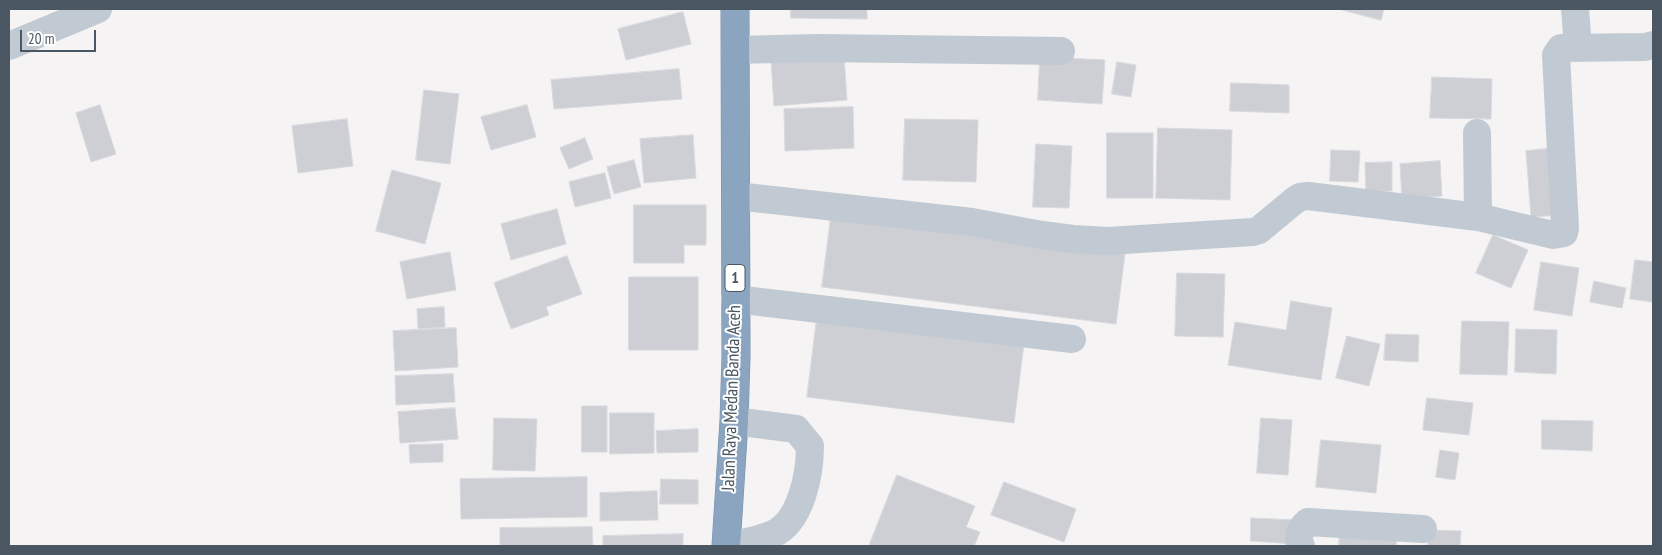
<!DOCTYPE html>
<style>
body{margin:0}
#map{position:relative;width:1662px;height:555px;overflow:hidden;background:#f5f3f3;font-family:"PT Sans Narrow",sans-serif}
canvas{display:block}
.frame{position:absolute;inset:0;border:10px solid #4a5661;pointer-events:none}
.scale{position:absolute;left:20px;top:30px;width:76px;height:22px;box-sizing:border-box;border:2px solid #4a5661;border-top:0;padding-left:6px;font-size:15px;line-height:18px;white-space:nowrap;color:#4a5661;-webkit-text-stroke:4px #fff;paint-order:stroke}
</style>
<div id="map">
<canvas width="1662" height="555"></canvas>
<div class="frame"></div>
<div class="scale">20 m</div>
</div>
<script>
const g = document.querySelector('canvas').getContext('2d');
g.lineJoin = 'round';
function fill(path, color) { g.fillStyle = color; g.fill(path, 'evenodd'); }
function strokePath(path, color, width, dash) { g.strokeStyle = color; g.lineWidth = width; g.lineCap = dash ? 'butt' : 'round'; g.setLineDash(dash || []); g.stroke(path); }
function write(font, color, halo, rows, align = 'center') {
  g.font = font + ' "PT Sans Narrow",sans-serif'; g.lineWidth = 4; g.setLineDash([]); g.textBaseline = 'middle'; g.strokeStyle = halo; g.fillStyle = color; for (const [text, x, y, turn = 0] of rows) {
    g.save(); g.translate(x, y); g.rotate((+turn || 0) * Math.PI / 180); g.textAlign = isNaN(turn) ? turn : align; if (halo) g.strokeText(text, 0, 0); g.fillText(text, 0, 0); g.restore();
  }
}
const building = new Path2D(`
 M791 9H867V19L791 18Z
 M1339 9H1384L1381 20Z
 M683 12 691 44 626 60 618 29Z
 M844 55 847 100 774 106 771 60Z
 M1040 57 1105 60 1102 104 1038 100Z
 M1117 62 1136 65 1131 97 1112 94Z
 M679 69 682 99 554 109 551 80Z
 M1432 77 1492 79 1491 119 1430 118Z
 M1231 83 1289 85V113L1230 111Z
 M424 90 459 94 450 164 416 160Z
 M100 105 116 154 91 162 76 113Z
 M527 105 536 137 491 150 481 117Z
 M853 107 854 148 785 151 784 109Z
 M347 119 353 166 298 173 292 126Z
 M905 119 978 120 976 182 903 180Z
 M1158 128 1232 130 1230 200 1156 198Z
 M1107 133H1153V198H1107Z
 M693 135 696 178 644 183 640 139Z
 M585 138 593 159 569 169 560 148Z
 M1036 144 1072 146 1069 208 1033 207Z
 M1555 148 1560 215 1531 217 1526 151Z
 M1331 150 1360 151 1358 182 1330 181Z
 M634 160 641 187 614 194 607 167Z
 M1440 161 1442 196 1402 199 1400 164Z
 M1392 162V191H1366L1365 163Z
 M392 170 441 183 425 244 376 231Z
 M605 173 611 198 575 207 569 182Z
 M634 205H706V245H684V263H634Z
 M557 209 566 244 511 260 501 224Z
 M831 216 1125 254 1116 324 822 287Z
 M1493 235 1528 250 1511 288 1476 273Z
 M450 252 456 290 407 299 400 262Z
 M567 256 582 294 546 307 549 315 511 329 494 283Z
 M1635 260 1653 262V302L1630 299Z
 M1541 262 1579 268 1572 316 1534 310Z
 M1177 273 1225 274 1223 337 1175 336Z
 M629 277H698V350H629Z
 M1594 281 1626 288 1622 308 1590 302Z
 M1291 301 1332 308 1321 380 1228 365 1235 322 1286 330Z
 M444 307 445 327 418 329 417 309Z
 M817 318 1024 344 1014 423 807 397Z
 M1462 321 1509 322 1507 375 1460 374Z
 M456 328 458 367 395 371 393 331Z
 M1516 329 1557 330 1556 374 1515 372Z
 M1386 334 1419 335 1418 362 1384 360Z
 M1347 336 1380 344 1369 386 1336 378Z
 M453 374 455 402 396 405 395 376Z
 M1427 398 1473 403 1469 435 1423 430Z
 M582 406H607V452H582Z
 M455 408 458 439 400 443 398 412Z
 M610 413H654V453L610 454Z
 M494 418 537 419 535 471 493 470Z
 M1261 418 1292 420 1288 475 1257 473Z
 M1542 420 1593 421 1592 451 1542 449Z
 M698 429V452L657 453 656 431Z
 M1321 440 1381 445 1376 493 1316 487Z
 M443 444V462L410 463 409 445Z
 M1440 450 1459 453 1455 480 1436 477Z
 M897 475 975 506 966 527 980 532 974 546H869Z
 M587 477V517L461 519 460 479Z
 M661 479 698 480V504H660Z
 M1004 482 1076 509 1064 542 991 515Z
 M657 491 658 520 600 521V493Z
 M1251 518 1296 520 1295 544 1251 541Z
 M592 527 593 546H500V528Z
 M1340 528 1398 534 1396 546H1339Z
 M1429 530 1461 531 1460 546H1428Z
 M683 534V546H603V536Z`);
fill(building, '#cdcfd5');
strokePath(building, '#d7d9de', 1);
const highway = new Path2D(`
 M726 546 734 421 736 356 735 9`);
strokePath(highway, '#7690ad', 29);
strokePath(new Path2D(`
 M1575 9 1578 47
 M9 46 98 9
 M735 50 817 48 1061 51
 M1477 133 1478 217
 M736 196 972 222 1042 235 1073 239 1108 241 1253 232 1259 230 1294 201 1300 197 1308 196 1478 217 1553 235 1564 233 1565 228 1556 55 1561 48 1645 47 1653 45
 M735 299 1072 339
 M731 546C745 542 760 540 773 534 801 522 810 474 810 446L796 429 734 421
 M1301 546C1296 536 1301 528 1308 522L1423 529`), '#c1cad2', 28);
strokePath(highway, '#8ba5c1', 28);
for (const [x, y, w] of [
 [735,278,20]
]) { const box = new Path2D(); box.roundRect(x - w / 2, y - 13.5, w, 27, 4); g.fillStyle = '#fff'; g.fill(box); strokePath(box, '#4a5661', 1); }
write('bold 16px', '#4a5661', null, [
 ["1",735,278]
]);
write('18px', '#4a5661', '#fff', [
 ["Jalan Raya Medan Banda Aceh",732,398,-88]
]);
</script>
